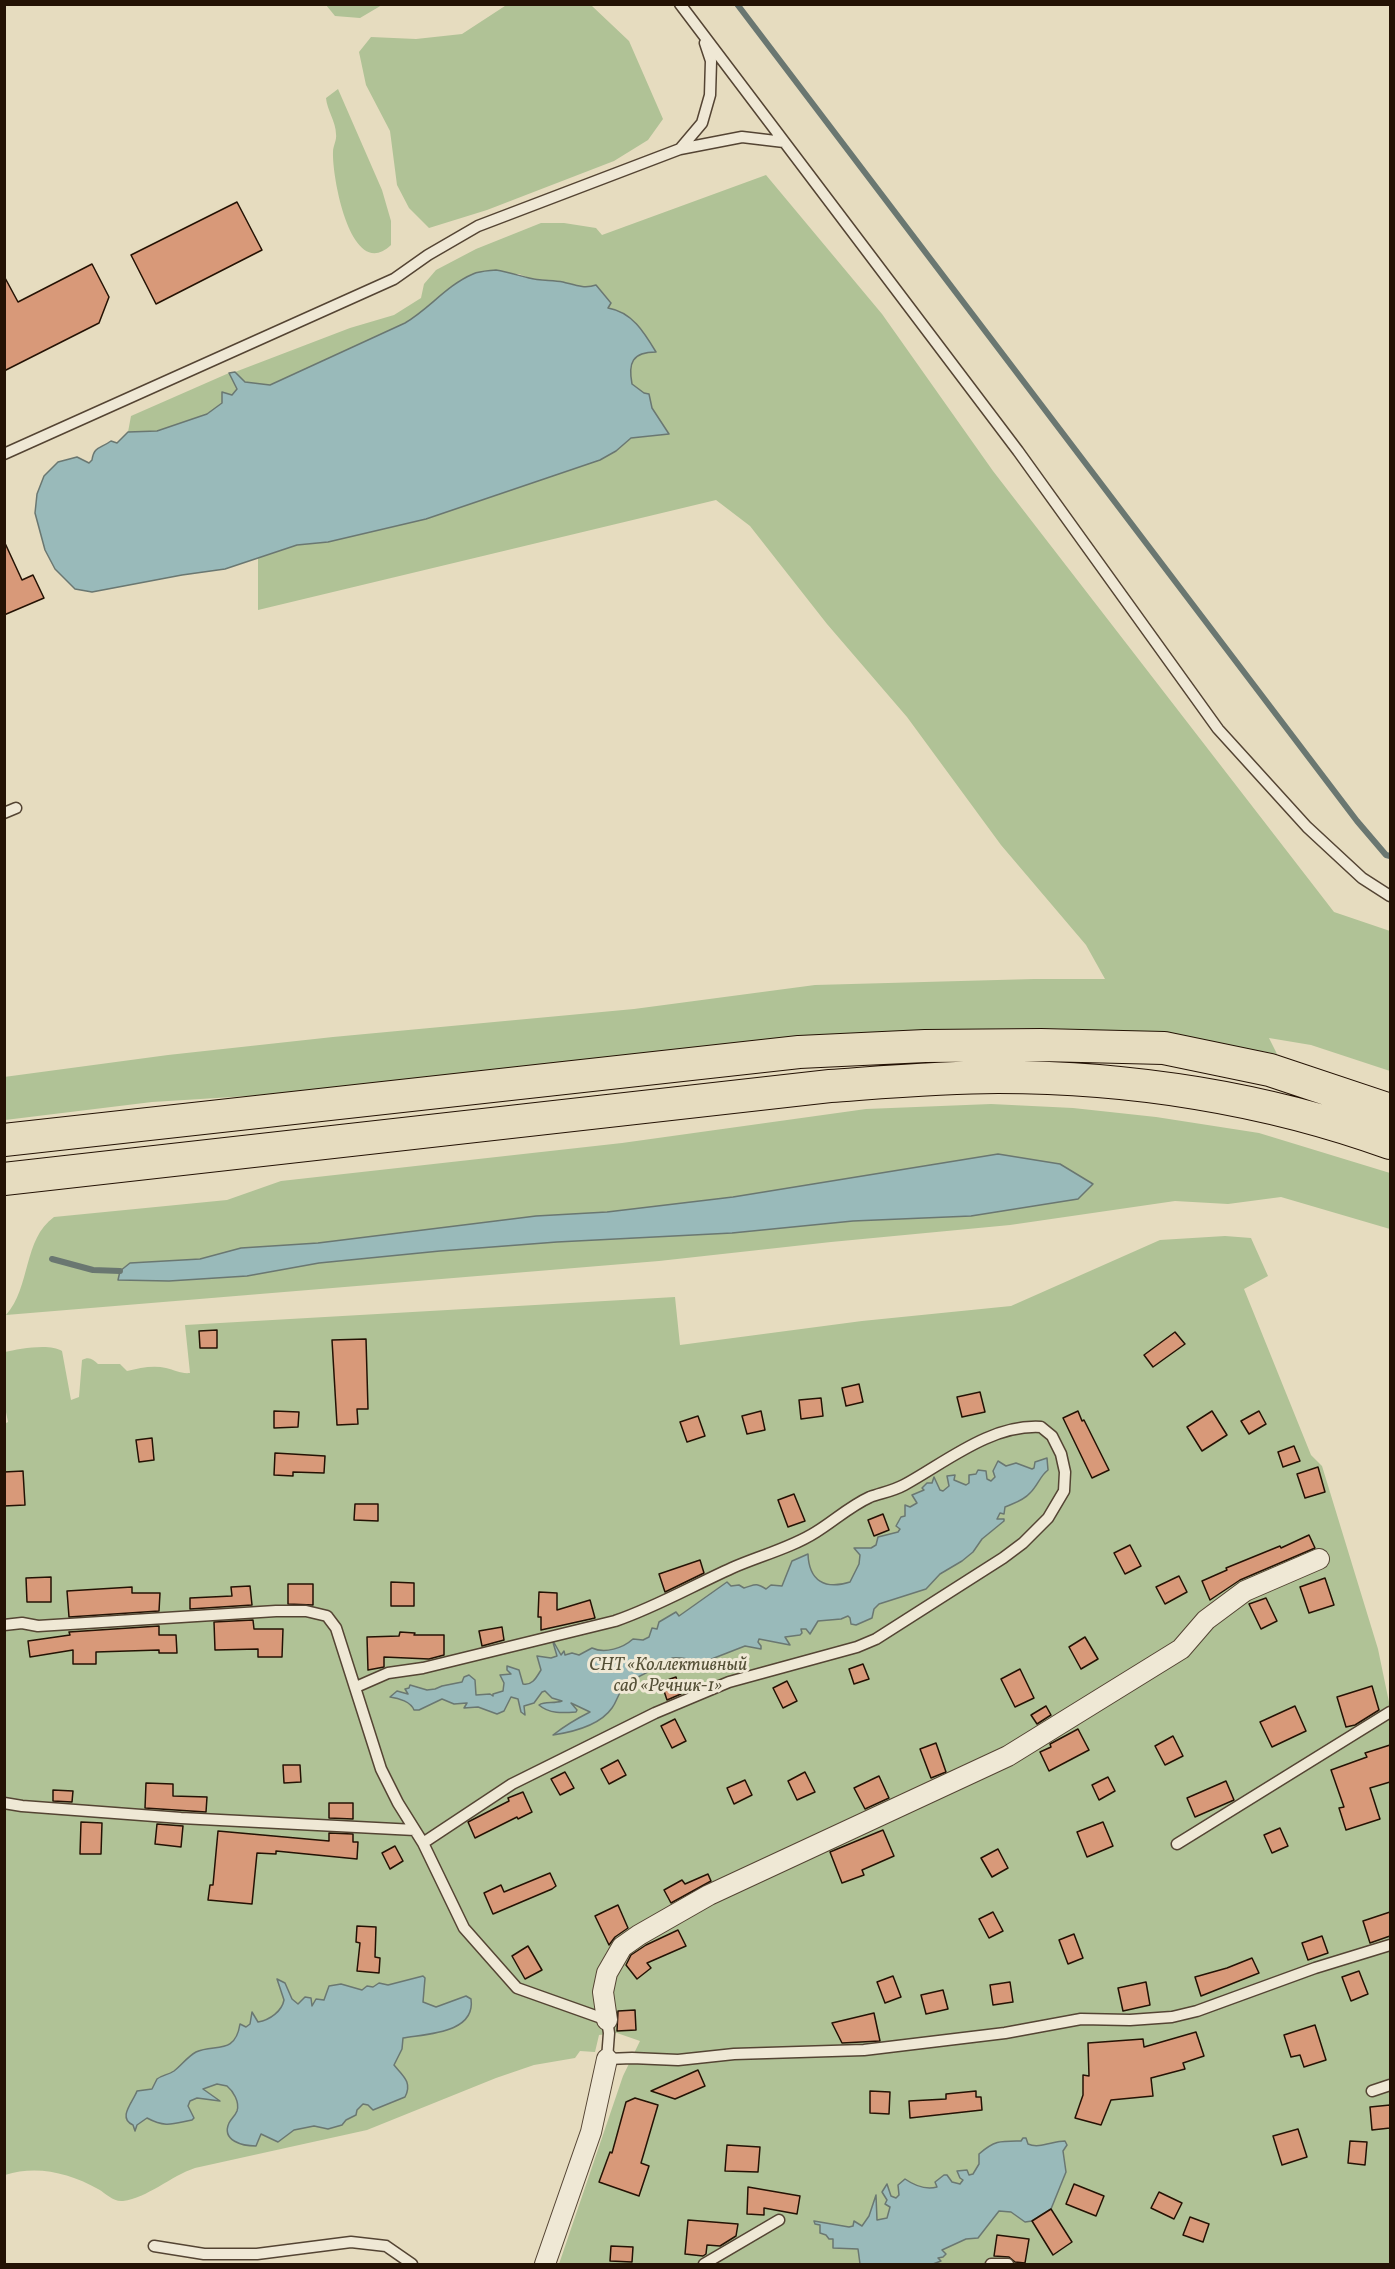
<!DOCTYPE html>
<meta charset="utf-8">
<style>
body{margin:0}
#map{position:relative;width:1395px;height:2269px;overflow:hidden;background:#e6dcbf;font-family:Vollkorn,serif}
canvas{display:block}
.frame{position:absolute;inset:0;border:6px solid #241204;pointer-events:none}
</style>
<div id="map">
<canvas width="1395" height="2269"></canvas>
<div class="frame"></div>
</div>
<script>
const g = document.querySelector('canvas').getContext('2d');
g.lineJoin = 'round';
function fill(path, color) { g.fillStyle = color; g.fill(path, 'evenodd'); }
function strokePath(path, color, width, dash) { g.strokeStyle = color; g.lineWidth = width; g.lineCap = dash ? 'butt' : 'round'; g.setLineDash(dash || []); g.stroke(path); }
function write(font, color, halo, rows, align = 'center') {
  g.font = font + ' Vollkorn,serif'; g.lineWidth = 6; g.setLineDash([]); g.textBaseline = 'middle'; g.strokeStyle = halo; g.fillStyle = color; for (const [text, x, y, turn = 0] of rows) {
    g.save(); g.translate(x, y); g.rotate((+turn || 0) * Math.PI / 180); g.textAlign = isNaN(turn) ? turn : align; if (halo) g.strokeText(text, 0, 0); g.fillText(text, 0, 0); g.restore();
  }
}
fill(new Path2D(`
 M508 4 592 6 629 41 663 119 648 140 614 161 487 210 429 228 409 208 397 185 390 131 366 85 359 52 371 37 416 39 462 34Z
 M326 5H382L360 18 335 16Z
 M338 89 382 190 391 221V245C351 283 332 177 333 152 333 146 337 140 336 134 336 122 327 110 326 98Z
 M766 175 882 314 993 471 1334 912 1390 931V1071L1311 1045 1269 1038 1277 1054C1233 1046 1189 1038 1145 1034 1068 1026 990 1028 912 1032L410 1086 152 1102 5 1120 4 1077 168 1055 333 1037 634 1009 815 985 1034 979H1105L1086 945 1001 845 907 717 827 624 750 526 716 500 258 610V558L297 545 328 542 426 519 600 460 616 451 631 438 669 434 652 408 649 394 644 393 632 385C627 362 632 353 655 352 643 331 632 312 607 308L611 302 596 285 588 288 562 282 529 278 519 274H508L496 270 480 272 439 296 422 313 405 323 270 385 245 382 235 372 350 328 394 315 421 298 424 284 436 270 476 249 541 223H564L596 228 602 235Z
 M229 373 237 389 232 395H228L218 407 207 414 157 431 128 432 131 416Z
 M991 1104 1073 1108 1156 1117 1259 1133 1390 1173V1229L1281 1197 1228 1204 1175 1201 1010 1225 831 1242 659 1261 6 1315C31 1287 23 1239 54 1217L227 1200 281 1181 622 1143 866 1109Z
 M1225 1236 1251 1238 1268 1276 1244 1289 1311 1455 1322 1466 1378 1649 1390 1707V2264H559L623 2076 640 2041 617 2033 599 2035 595 2052 580 2051 575 2058 534 2065 496 2078 367 2130 195 2168C171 2176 147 2198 123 2201 113 2202 107 2194 98 2189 69 2173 37 2165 5 2175L4 1424 8 1422 5 1407V1352C18 1349 50 1343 62 1351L71 1400 79 1397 82 1360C89 1356 93 1359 98 1364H120L127 1371C140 1368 153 1365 166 1368 175 1370 181 1374 190 1373L185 1325 675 1297 680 1345 862 1321 1011 1306 1160 1240Z`), '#b0c296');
const water = new Path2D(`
 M496 270C507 272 517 275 529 278 540 281 552 280 563 282 575 285 584 289 596 285L611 303 608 308C632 312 644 332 656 352 632 352 628 363 632 384L644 393 649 394 652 408 669 434 631 438 616 451 600 460 426 519 328 542 297 545 225 569 182 575 92 592 75 589 55 569 45 550 35 513 37 494 44 476 58 462 77 457 89 463 92 460C94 446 100 449 111 441L117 443 128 432 157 431 207 414 222 403V392L232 395 237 389 229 373 235 372 245 382 270 385 405 323C429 309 447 285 473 274 480 271 488 271 496 270Z
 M998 1154 1060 1164 1093 1184 1078 1199 971 1216 853 1221 732 1233 557 1242 440 1251 319 1263 247 1276 169 1281 118 1280 120 1271 130 1263 200 1259 241 1248 318 1243 536 1216 607 1212 733 1197Z
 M1047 1458 1048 1470C1040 1476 1038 1485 1030 1493 1023 1501 1014 1503 1005 1507L1004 1514 1000 1513 997 1519H1004V1521L982 1539 973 1552 962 1561 940 1574 926 1589 879 1604 874 1609 872 1618 856 1625 851 1624 850 1618 848 1616 841 1619 818 1621 810 1634 806 1629H801L802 1633 800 1635 785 1637 790 1645 759 1639 758 1642 761 1646V1649L745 1646 709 1660 703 1667V1663C696 1660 680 1657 672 1658L673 1661C658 1667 641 1674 627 1684 618 1691 618 1700 612 1708 600 1725 573 1732 553 1735 562 1728 580 1717 590 1712L571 1703 577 1710 576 1712C563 1713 549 1714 539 1705 545 1701 554 1704 562 1701L552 1698 545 1691 542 1692 534 1703 524 1706 525 1715 521 1712 518 1699 511 1697 504 1711 497 1714 478 1707 464 1708 467 1703 454 1704 442 1699 419 1710H414C411 1702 399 1698 390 1697L397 1691 408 1694 405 1689 409 1688 410 1685 427 1690 435 1689 442 1686 462 1682 464 1677 469 1675 475 1680 476 1695 490 1694 493 1696V1694L503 1691 504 1683 500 1675 511 1674 507 1670V1666L519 1670 523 1684C533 1686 537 1676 541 1670L537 1656 551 1658 557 1656 552 1639 561 1655 564 1651 565 1655 572 1653 579 1655 592 1648C605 1654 623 1648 633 1639L643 1640 649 1637 652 1628 657 1629 659 1622 676 1612 679 1616 727 1582 731 1586 739 1585 744 1588C755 1585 755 1582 766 1589L771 1585 782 1586 792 1561 808 1554C809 1581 825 1590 850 1582L859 1564 860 1555 854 1548H871L876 1545 878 1537 898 1532 900 1529 896 1526 901 1517 905 1516V1505L910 1507 917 1503 912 1495 924 1490 922 1488 927 1483H932L934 1477 940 1490 943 1491 949 1486 947 1476 955 1475 954 1480 966 1485 969 1483V1475L976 1474 978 1470 986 1471 987 1479 991 1481 995 1477 993 1471 998 1461 1006 1466 1016 1463 1032 1469 1034 1468 1035 1462Z
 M423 1976 425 1978 423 2002 436 2007 466 1996 471 1999C476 2034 424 2034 403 2038L402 2049 394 2065C402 2075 413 2082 405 2097L373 2110 368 2105 363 2104 357 2110 356 2115 346 2120 342 2125 328 2129 314 2126 294 2130 278 2142 261 2134 256 2146C243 2146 221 2141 229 2123 231 2119 235 2116 237 2111 240 2102 233 2091 227 2086L217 2084 203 2089 220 2101 197 2098 190 2101 188 2106 194 2118 192 2120C172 2124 166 2128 147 2118L137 2125 135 2131 133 2125C117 2118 133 2102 137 2091L152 2089 157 2079C162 2075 168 2075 174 2071 182 2065 187 2057 196 2052 214 2043 235 2056 240 2024L246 2027 250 2024 252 2012 258 2022C270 2020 282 2011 284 2000L277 1979 285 1983 292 1999 298 2004 305 1997 311 1998 312 2006 316 1999 324 2000 329 1986 341 1984 362 1990 367 1986 373 1987 379 1983 388 1985Z
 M1023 2138H1026L1028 2144C1039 2149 1053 2141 1065 2141L1067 2145 1063 2151 1066 2172 1051 2209 1032 2221 1025 2222 1011 2212 999 2211 978 2238 966 2239 942 2250 946 2254 943 2257 938 2258 941 2261 933 2264H860L858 2249 833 2248V2239H829L826 2235 820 2233V2225L815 2224 814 2221 849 2227 853 2226 854 2221 862 2226 869 2216 876 2195 877 2220 887 2218 890 2207 885 2204 887 2200 882 2192 887 2184 891 2196 896 2198 899 2195 898 2185 905 2179C915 2186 925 2190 937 2187L935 2182 944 2175H947L952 2182 960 2184 963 2180 960 2178 957 2171 967 2170 969 2175 973 2174 979 2164V2154C995 2140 1001 2141 1021 2141Z`);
fill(water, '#99baba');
strokePath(water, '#6a7771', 1.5);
strokePath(new Path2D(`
 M737 4 1357 821 1386 855 1390 856
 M52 1259 93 1270 120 1271`), '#6a7771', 6);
const building = new Path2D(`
 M237 202 262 250 156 304 131 255Z
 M92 264 109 297 99 323 4 371V276L18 302Z
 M4 541 22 580 33 575 44 598 4 615Z
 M217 1330V1348H200L199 1331Z
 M1175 1332 1185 1344 1153 1367 1144 1355Z
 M366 1339 368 1409H357L358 1424 337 1425 332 1340Z
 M859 1384 863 1402 846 1406 842 1388Z
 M980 1392 985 1412 962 1417 957 1397Z
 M821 1398 823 1416 801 1419 799 1400Z
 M274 1411 299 1412 298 1427 274 1428Z
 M761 1411 765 1430 747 1434 742 1416Z
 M1078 1411 1082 1421 1084 1420 1109 1470 1092 1478 1063 1418Z
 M1212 1411 1227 1435 1202 1451 1187 1427Z
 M1259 1411 1266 1424 1249 1434 1241 1421Z
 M698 1416 705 1436 687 1442 680 1422Z
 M152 1438 154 1460 139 1462 136 1440Z
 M1294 1446 1300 1461 1283 1467 1278 1452Z
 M275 1453 325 1456 324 1473 293 1472V1476L274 1475Z
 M1318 1467 1325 1492 1305 1498 1297 1474Z
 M23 1471 25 1505 4 1506V1472Z
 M794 1494 805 1521 788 1527 778 1500Z
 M355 1504H378V1521L354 1520Z
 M883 1514 889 1530 874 1536 868 1520Z
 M1309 1535 1315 1548 1240 1580 1210 1600 1202 1581 1227 1570 1226 1568 1280 1546 1281 1548Z
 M1130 1545 1141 1566 1125 1574 1114 1553Z
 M700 1560 704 1573 665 1592 659 1574Z
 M1179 1576 1187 1592 1165 1604 1156 1587Z
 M51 1577V1602H27L26 1578Z
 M1325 1578 1334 1605 1309 1613 1300 1587Z
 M391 1582 414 1583V1606H391Z
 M288 1584H313V1605L288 1604Z
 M250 1586 252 1605 190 1609V1598L232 1596 231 1587Z
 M132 1587V1593H160L159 1611 69 1617 67 1591Z
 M539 1592 557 1593V1610L590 1600 595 1618 541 1630V1617H538Z
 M1266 1598 1277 1621 1261 1629 1249 1604Z
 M253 1620 254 1629H283L282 1657H258V1649L215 1650 214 1622Z
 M159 1626V1635H176L177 1653H159V1650L96 1652V1664H73V1650L30 1657 28 1641 70 1635 69 1632Z
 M502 1627 504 1640 482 1646 479 1631Z
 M400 1632 415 1633 414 1635H444V1655L429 1659 384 1657V1667L368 1670 367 1637 399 1636Z
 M1085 1637 1098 1659 1081 1669 1069 1647Z
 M863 1664 869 1679 854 1684 849 1669Z
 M1020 1669 1034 1698 1015 1707 1001 1679Z
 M676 1677 681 1694 667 1700 661 1682Z
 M787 1681 797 1701 783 1708 773 1688Z
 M1372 1686 1379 1710 1355 1725 1346 1727 1337 1697Z
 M1046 1706 1051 1715 1037 1724 1031 1715Z
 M1295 1706 1306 1731 1272 1747 1260 1722Z
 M675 1719 686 1741 672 1748 661 1726Z
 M1078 1729 1089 1750 1049 1771 1040 1752 1051 1747 1050 1744Z
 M1173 1736 1183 1756 1165 1765 1155 1746Z
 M936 1743 946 1772 931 1778 920 1749Z
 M1390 1745V1782L1370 1788 1380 1819 1346 1830 1339 1808 1344 1807 1331 1770 1367 1757 1365 1753Z
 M618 1760 626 1775 609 1784 601 1769Z
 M283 1765H300L301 1782 284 1783Z
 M565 1772 574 1788 560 1795 551 1779Z
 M805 1772 815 1792 797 1800 788 1781Z
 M879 1776 889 1798 865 1809 854 1788Z
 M1108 1777 1115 1791 1099 1800 1092 1785Z
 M745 1780 752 1795 734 1804 727 1788Z
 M1226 1781 1234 1800 1195 1817 1187 1798Z
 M146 1783 173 1784V1796L207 1797 206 1812 145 1808Z
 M53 1790 73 1791 72 1802 53 1801Z
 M523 1792 532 1812 518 1819 517 1817 475 1838 468 1822 509 1801 508 1798Z
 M329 1803H353V1819L329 1818Z
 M81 1822 102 1823 101 1854H80Z
 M1103 1822 1113 1846 1087 1857 1077 1832Z
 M157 1824 183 1826 181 1847 155 1844Z
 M1280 1828 1288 1846 1272 1853 1264 1835Z
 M883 1830 894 1856 862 1870 864 1875 842 1883 830 1852Z
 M218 1831 329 1841V1833L353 1834V1842H358L357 1859 276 1851V1854L257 1853 252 1904 208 1900 210 1885H213Z
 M395 1846 403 1861 390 1869 382 1853Z
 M998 1849 1008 1868 992 1877 981 1858Z
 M550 1873 556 1886 552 1889 493 1914 484 1893 501 1885 504 1892Z
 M708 1874 711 1881 671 1903 664 1890 682 1880 685 1884Z
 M618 1905 628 1928 615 1937 609 1945 595 1916Z
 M993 1912 1003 1931 989 1938 979 1919Z
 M1390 1912V1936L1370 1943 1363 1921Z
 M357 1926 376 1927 375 1957 380 1958 379 1973 357 1971 360 1943 356 1942Z
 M678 1930 686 1946 647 1963 651 1968 637 1979 626 1965 631 1955 646 1945Z
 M1074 1934 1083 1958 1068 1964 1059 1940Z
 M1322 1936 1328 1953 1308 1960 1302 1943Z
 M528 1946 542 1970 525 1979 512 1956Z
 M1252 1958 1259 1973 1201 1996 1195 1977 1227 1968Z
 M1359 1971 1368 1994 1351 2001 1342 1977Z
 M893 1976 901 1997 885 2003 877 1982Z
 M1010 1982 1013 2002 993 2005 990 1985Z
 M1146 1982 1150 2005 1123 2011 1118 1988Z
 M943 1990 948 2009 926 2014 921 1995Z
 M635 2010 636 2030 617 2031 618 2011Z
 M874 2013 880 2041 842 2043 832 2023Z
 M1315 2025 1326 2060 1304 2067 1300 2055 1291 2057 1284 2035Z
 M1196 2032 1204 2056 1183 2063 1185 2069 1151 2078 1153 2096 1111 2100 1101 2125 1075 2118 1083 2095V2075L1089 2076 1088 2043 1143 2039 1144 2047Z
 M698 2070 705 2086 675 2099 651 2091Z
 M870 2091 890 2092 889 2114 870 2113Z
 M976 2091V2097H981L982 2110 910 2118 909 2101 946 2099V2094Z
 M635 2098 658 2105 641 2163 649 2166 639 2196 599 2182 610 2152 612 2153 626 2102Z
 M1390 2105V2128L1372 2130 1370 2107Z
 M1298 2129 1307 2157 1282 2165 1273 2136Z
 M1350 2141 1367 2142 1365 2165 1348 2163Z
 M727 2145 760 2147 758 2172 725 2171Z
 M1074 2184 1104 2196 1096 2216 1066 2204Z
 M748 2187 800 2196 797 2214 764 2208V2215L747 2214Z
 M1159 2192 1182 2203 1174 2219 1151 2208Z
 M1051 2209 1072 2242 1053 2255 1032 2221Z
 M1190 2217 1209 2224 1203 2242 1183 2235Z
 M688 2220 738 2224 736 2236 720 2246 707 2245 706 2254 703 2256 685 2254Z
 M997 2235 1029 2239 1025 2263 1015 2262 1009 2257 994 2256Z
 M611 2246 633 2247 632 2262 610 2261Z`);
fill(building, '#d89979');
strokePath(building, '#241204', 1.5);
const service = new Path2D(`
 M680 4 1018 451 1218 729 1307 827 1362 878 1390 896
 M680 149 702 123 710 95 711 61 705 43
 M4 454 394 279 428 255 478 226 680 149 742 137 784 142
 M4 813 16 808
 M4 1625 22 1623 38 1626 276 1611H306L327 1616 336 1628 381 1769 398 1803 423 1843 464 1928 517 1988 607 2020 609 2033 607 2059 632 2058 678 2060 734 2054 864 2050 1005 2033 1081 2019 1130 2020 1172 2017 1197 2011 1315 1968 1390 1945
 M356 1687 388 1673 423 1668 615 1621C656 1607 692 1586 732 1568 759 1556 791 1548 816 1532 834 1521 850 1506 870 1497 881 1493 893 1491 904 1485 946 1462 991 1424 1041 1427L1052 1436 1061 1454 1065 1472 1064 1491 1048 1518 1023 1543 1003 1558 876 1639 857 1647 729 1682 655 1713 512 1784 423 1843
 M4 1803 22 1806 181 1818 415 1830
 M1177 1844 1390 1712
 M1372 2091 1390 2085
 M154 2246 204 2254H257L351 2242 386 2246 412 2264
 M704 2264 779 2220
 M991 2264H1008`);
const minor = new Path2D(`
 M607 2020 603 1992 607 1973 622 1947 639 1935 709 1895 1008 1756 1181 1649 1206 1620 1245 1591 1319 1559
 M545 2264 591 2132 607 2059`);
const primary = new Path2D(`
 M4 1140 799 1052 925 1046 1041 1045 1164 1048 1270 1070 1390 1110
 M4 1179 830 1086C886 1082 942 1077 998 1077 1130 1077 1266 1098 1390 1143`);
strokePath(service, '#544433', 13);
strokePath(minor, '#544433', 22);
strokePath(primary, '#241204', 34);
strokePath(service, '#efe8d5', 10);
strokePath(minor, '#efe8d5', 20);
strokePath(primary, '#e6dcbf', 32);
write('italic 18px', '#555037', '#efe8d5', [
 ["СНТ «Коллективный",668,1667],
 ["сад «Речник-1»",668,1688]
]);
</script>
